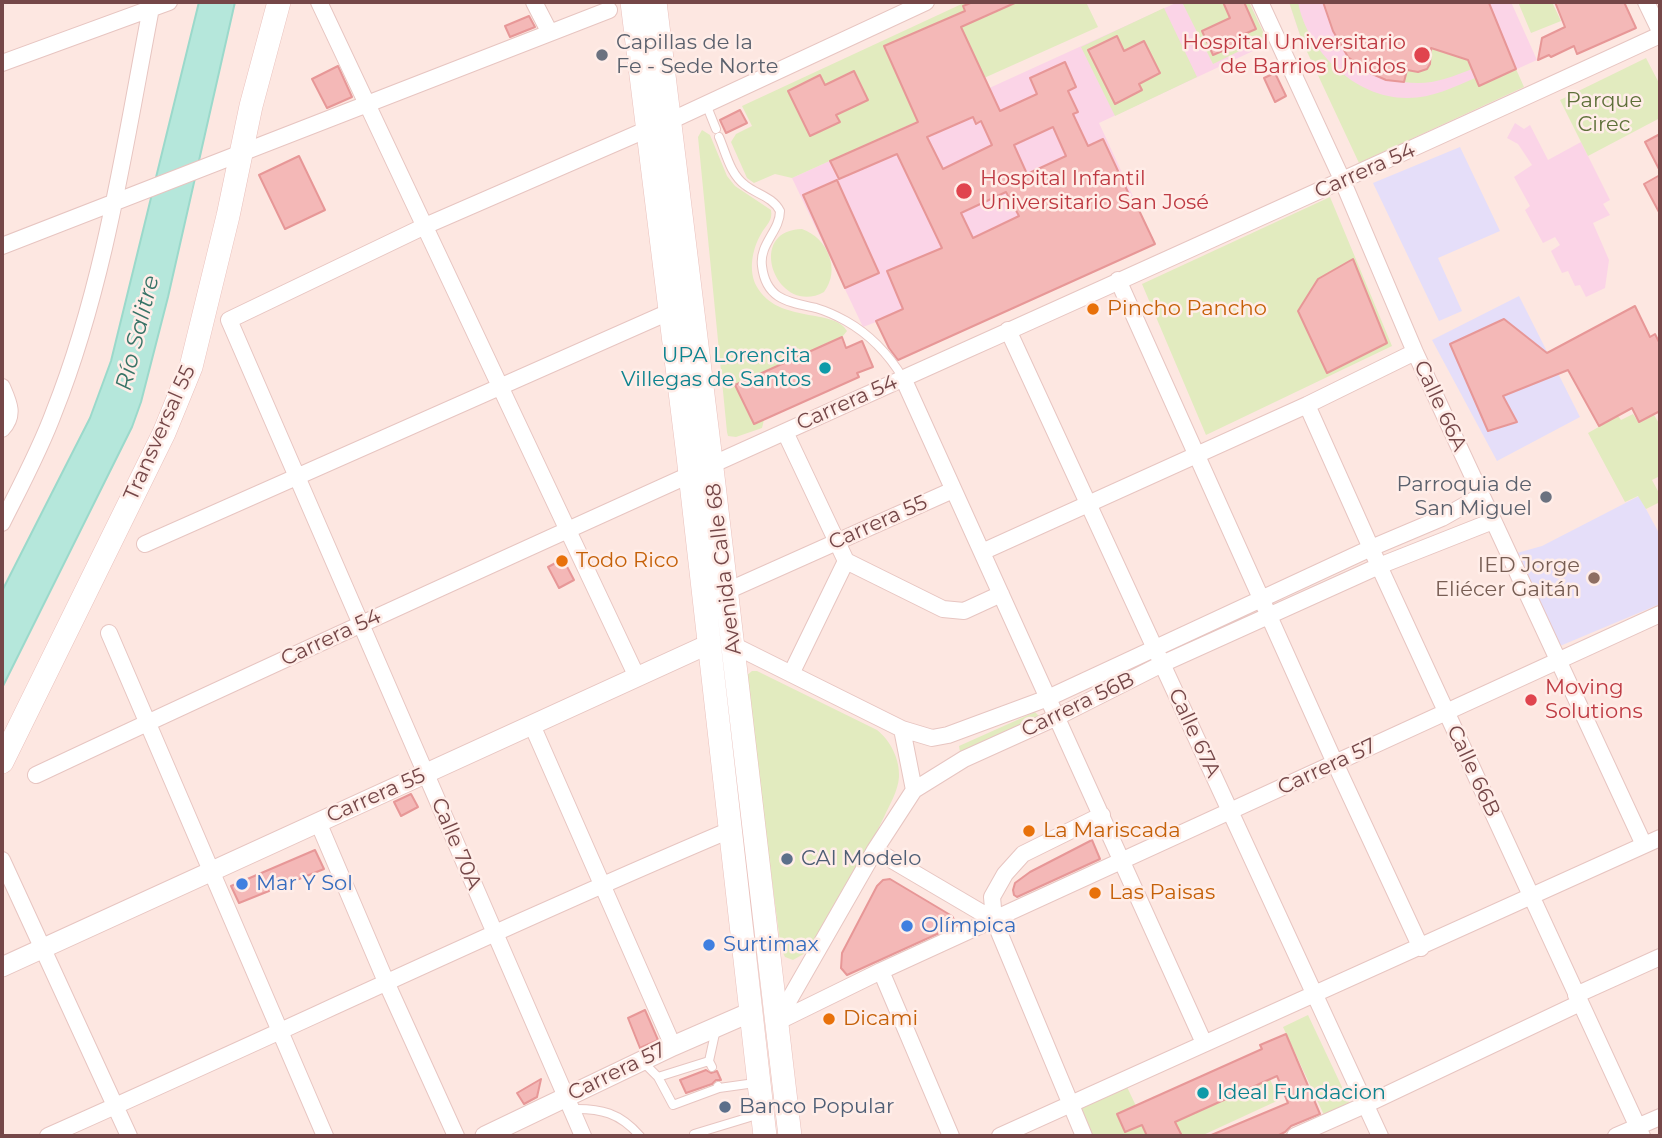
<!DOCTYPE html>
<meta charset="utf-8">
<style>
body{margin:0}
#map{position:relative;width:1662px;height:1138px;overflow:hidden;background:#fde7e1;font-family:Montserrat,sans-serif}
canvas{display:block}
.frame{position:absolute;inset:0;border:4px solid #754748;pointer-events:none}
</style>
<div id="map">
<canvas width="1662" height="1138"></canvas>
<div class="frame"></div>
</div>
<script>
const g = document.querySelector('canvas').getContext('2d');
g.lineJoin = 'round';
function fill(path, color) { g.fillStyle = color; g.fill(path, 'evenodd'); }
function strokePath(path, color, width, dash) { g.strokeStyle = color; g.lineWidth = width; g.lineCap = dash ? 'butt' : 'round'; g.setLineDash(dash || []); g.stroke(path); }
function write(font, color, halo, rows, align = 'center') {
  g.font = font + ' Montserrat,sans-serif'; g.lineWidth = 5; g.setLineDash([]); g.textBaseline = 'middle'; g.strokeStyle = halo; g.fillStyle = color; for (const [text, x, y, turn = 0] of rows) {
    g.save(); g.translate(x, y); g.rotate((+turn || 0) * Math.PI / 180); g.textAlign = isNaN(turn) ? turn : align; if (halo) g.strokeText(text, 0, 0); g.fillText(text, 0, 0); g.restore();
  }
}
fill(new Path2D(`
 M1460 147 1500 231 1438 258 1462 311 1439 321 1373 183Z
 M1519 296 1580 417 1497 461 1432 340Z
 M1639 496 1660 535V604L1560 646 1517 553 1542 546Z`), '#e5def9');
fill(new Path2D(`
 M1178 2H1249L1268 44 1099 123 1155 244 895 361 876 322 863 327 792 178Z
 M1289 2H1511L1537 60 1479 86 1452 101 1372 103 1302 41Z
 M1515 123 1524 129 1530 125 1548 160 1581 142 1610 200 1603 204 1610 215 1593 223 1609 260 1605 288 1586 297 1580 285 1575 286 1568 271 1562 273 1551 251 1560 245 1555 237 1543 243 1525 210 1530 206 1514 177 1532 165 1518 144 1507 138Z`), '#fbd4e7');
fill(new Path2D(`
 M966 2H1086L1098 27 984 78 956 15 884 46 918 121 792 178 775 174 754 183 747 178 731 142 736 134 752 126 742 106Z
 M1182 2H1249L1266 38 1213 64Z
 M1289 2H1298C1307 51 1356 99 1408 98 1432 98 1454 87 1475 78L1479 86 1516 69 1524 87 1359 163 1302 41Z
 M1518 2H1552L1561 21 1531 33Z
 M1164 8 1197 77 1115 116 1081 47Z
 M1426 46 1468 60 1472 69C1449 78 1430 86 1404 82L1408 68 1418 72C1433 69 1431 58 1426 46Z
 M1646 58 1660 85V118L1588 156 1560 100Z
 M702 130 710 135 727 176 735 186 771 210C773 221 766 225 761 234 752 249 748 272 757 287 778 324 835 308 847 331L842 337 736 384 754 424 764 420 762 428 736 437 728 436 727 432 698 137Z
 M1330 197 1392 346 1206 435 1142 284Z
 M802 229C828 238 841 270 824 292 777 318 744 230 802 229Z
 M1633 414 1639 423 1654 415 1660 425V476L1652 480 1660 495V502L1646 509 1638 496 1625 502 1588 433 1618 416 1621 420Z
 M752 671H757L877 730C890 740 900 759 899 777 898 791 890 804 884 817 862 863 833 907 807 952L793 960 785 957 781 949 746 683V676Z
 M1035 712 1040 717 960 752 959 746Z
 M1308 1015 1350 1104 1324 1115 1283 1027Z
 M1270 1079 1279 1100 1201 1136H1182L1175 1122Z
 M1127 1087 1136 1106 1117 1115 1125 1132 1142 1125 1147 1136H1091L1078 1109Z`), '#e2ebbf');
const water = new Path2D(`
 M199 2H235L168 297 141 402 132 427 2 688V591L90 418 111 361Z`);
fill(water, '#b5e7db');
strokePath(water, '#9bd9cb', 2);
const building = new Path2D(`
 M973 2H1017L961 27 1000 111 1037 94 1030 78 1065 62 1076 87 1068 91 1078 112 1073 114 1088 146 1103 139 1134 205 1136 204 1155 244 898 360 889 348 876 321 903 309 887 271 942 248 897 154 839 179 830 161 918 122 884 46 965 11 963 6ZM973 117 976 124 981 121 992 145 943 169 927 137ZM1053 127 1066 156 1027 174 1014 145ZM1006 192 1019 216 973 238 961 213Z
 M1223 2H1244L1256 29 1240 36 1243 42 1213 55 1202 31 1230 18Z
 M1323 2H1485L1489 3 1516 69 1479 86 1468 60 1431 48 1430 64 1427 69 1418 72 1407 70 1404 82 1386 80 1370 73 1348 57 1333 31Z
 M1555 2H1624L1636 28 1577 54 1574 46 1551 57 1549 55 1538 60 1542 38 1565 27Z
 M529 16 535 27 510 37 505 26Z
 M1117 36 1124 51 1144 41 1160 73 1139 84 1142 90 1115 104 1088 50Z
 M338 66 352 97 327 108 312 79Z
 M854 71 868 100 836 115 840 122 810 136 788 91 820 75 825 85Z
 M1275 73 1286 96 1275 102 1264 78Z
 M740 110 747 123 726 133 720 120Z
 M1660 134V171L1645 142Z
 M299 156 325 210 285 229 259 175Z
 M1660 175V214L1644 184Z
 M837 180 879 273 845 288 803 195Z
 M1353 259 1387 343 1327 373 1298 311 1318 279Z
 M1635 306 1650 337 1655 334 1660 344V411L1639 422 1632 408 1599 426 1568 370 1503 396 1517 422 1488 431 1450 344 1504 319 1547 353Z
 M842 337 846 348 862 341 873 367 857 373 859 377 754 424 735 385Z
 M563 559 574 580 559 588 548 567Z
 M411 794 418 807 401 816 394 802Z
 M1092 840 1100 859 1017 897 1014 895 1013 890 1015 883 1030 872Z
 M315 850 324 869 239 903 231 886Z
 M890 879 952 916 957 925 847 975 841 968 842 953 877 886 883 880Z
 M645 1010 658 1040 640 1048 628 1018Z
 M1286 1034 1320 1114 1291 1126 1285 1132 1277 1136H1209L1288 1103 1277 1076 1175 1122 1182 1136H1147L1142 1125 1125 1132 1117 1114 1262 1049 1260 1045Z
 M706 1070 711 1073 717 1071 721 1080H716L712 1084 686 1093 680 1080Z
 M541 1079 537 1097 524 1104 517 1093Z`);
fill(building, '#f4b8b7');
strokePath(building, '#e79797', 2);
const service = new Path2D(`
 M706 104 716 129
 M719 137C726 153 730 174 745 185 756 194 773 197 780 211 780 231 759 244 762 266 766 300 789 302 816 308 826 311 837 316 846 321 869 334 889 355 903 378
 M644 1063 658 1077 673 1105 719 1088
 M712 1067 709 1061 716 1029
 M658 1077 709 1061
 M718 1086 719 1088 755 1083
 M571 1109C601 1108 620 1113 640 1136
 M694 1134 760 1114`);
const minor = new Path2D(`
 M319 2 637 677
 M534 2 550 33
 M1260 2 1340 175 1415 352 1644 845
 M1646 2 1660 31
 M2 63 169 2
 M670 121 926 2
 M2 246 609 10
 M1118 280 1335 763 1421 948
 M1008 330 1380 1136
 M903 378 1204 1043
 M2 387C9 403 15 415 2 429
 M1307 405 1379 566 1642 1136
 M785 432 846 561 943 609 964 611 1001 594
 M2 523C20 487 40 450 54 412 105 284 125 143 151 8
 M145 544 669 312
 M982 552 1307 405 1415 352
 M727 591 953 490
 M109 633 325 1136
 M733 645 902 729 932 738 948 735 1048 698 1371 548 1442 518 1481 496
 M791 674 846 561
 M532 725 673 1046
 M902 729 914 790
 M36 775C575 522 1120 284 1660 35
 M318 822 387 984 456 1136
 M875 850 994 920
 M2 860 129 1136
 M881 971 951 1136
 M1576 995 1660 957
 M777 1021 875 850 914 790 964 759 1057 717 1162 664 1379 566 1493 521
 M777 1022 881 971 1660 614
 M48 1136C276 1035 501 927 730 830
 M583 1136 229 320 425 226 648 129
 M1000 1136 1660 838
 M1084 1136 994 920 992 897 1005 874 1023 854 1102 815
 M1295 1136 1365 1105 1580 1003
 M1616 1136 1660 1117`);
const tertiary = new Path2D(`
 M2 967 709 644
 M485 1136 673 1046 751 1012`);
const secondary = new Path2D(`
 M632 2 688 456 765 1136
 M655 2 714 485 790 1136
 M2 762 164 433 191 367 228 216 251 106 279 2`);
strokePath(service, '#e7c5c1', 10);
strokePath(minor, '#e7c5c1', 18);
strokePath(tertiary, '#e7c5c1', 21);
strokePath(secondary, '#e9c0bc', 24);
strokePath(service, '#fff', 8);
strokePath(minor, '#fff', 16);
strokePath(tertiary, '#fff', 19);
strokePath(secondary, '#fff', 23);
for (const [x, y, r, color] of [
 [602,55,7,"#6b7280"],
 [1422,55,9,"#e0444e"],
 [964,191,9,"#e0444e"],
 [1093,309,7,"#e8710a"],
 [825,368,7,"#0f9aa8"],
 [1546,497,7,"#6b7280"],
 [562,561,7,"#e8710a"],
 [1594,578,7,"#8d6e63"],
 [1531,700,7,"#e0444e"],
 [1029,831,7,"#e8710a"],
 [787,859,7,"#5c6f8a"],
 [242,884,7,"#3f7fe0"],
 [1095,893,7,"#e8710a"],
 [907,926,7,"#3f7fe0"],
 [709,945,7,"#3f7fe0"],
 [829,1019,7,"#e8710a"],
 [1203,1093,7,"#0f9aa8"],
 [725,1107,7,"#5c6f8a"]
]) { const dot = new Path2D(); dot.arc(x, y, r, 0, 2 * Math.PI); g.fillStyle = color; g.fill(dot); strokePath(dot, '#ffede8', 2.5); }
write('21px', '#5b616d', '#ffede8', [
 ["Capillas de la",616,43],
 ["Fe - Sede Norte",616,67],
 ["Parroquia de",1532,485,"right"],
 ["San Miguel",1532,509,"right"]
], 'left');
write('21px', '#be3a42', '#ffede8', [
 ["Hospital Universitario",1406,43,"right"],
 ["de Barrios Unidos",1406,67,"right"],
 ["Hospital Infantil",980,179],
 ["Universitario San José",980,203],
 ["Moving",1545,688],
 ["Solutions",1545,712]
], 'left');
write('21px', '#5e7039', '#ffede8', [
 ["Parque",1604,101],
 ["Cirec",1604,125]
]);
write('21px', '#754748', '#ffede8', [
 ["Carrera 54",1365,171,-24],
 ["Carrera 54",847,403,-24],
 ["Calle 66A",1440,406,65],
 ["Transversal 55",160,433,-66],
 ["Carrera 55",878,523,-24],
 ["Avenida Calle 68",724,569,-97],
 ["Carrera 54",331,638,-25],
 ["Carrera 56B",1078,705,-26],
 ["Calle 67A",1194,733,65],
 ["Carrera 57",1327,767,-25],
 ["Calle 66B",1473,771,65],
 ["Carrera 55",376,796,-24],
 ["Calle 70A",456,844,67],
 ["Carrera 57",617,1072,-26]
]);
write('21px', '#c56008', '#ffede8', [
 ["Pincho Pancho",1107,309],
 ["Todo Rico",576,561],
 ["La Mariscada",1043,831],
 ["Las Paisas",1109,893],
 ["Dicami",843,1019]
], 'left');
write('21px', '#0d838f', '#ffede8', [
 ["UPA Lorencita",811,356],
 ["Villegas de Santos",811,380],
 ["Ideal Fundacion",1217,1093,"left"]
], 'right');
write('21px', '#785e54', '#ffede8', [
 ["IED Jorge",1580,566],
 ["Eliécer Gaitán",1580,590]
], 'right');
write('21px', '#4e5e75', '#ffede8', [
 ["CAI Modelo",801,859],
 ["Banco Popular",739,1107]
], 'left');
write('21px', '#366cbe', '#ffede8', [
 ["Mar Y Sol",256,884],
 ["Olímpica",921,926],
 ["Surtimax",723,945]
], 'left');
write('italic 23px', '#387467', '#ffede8', [
 ["Río Salitre",138,333,-76]
]);
</script>
